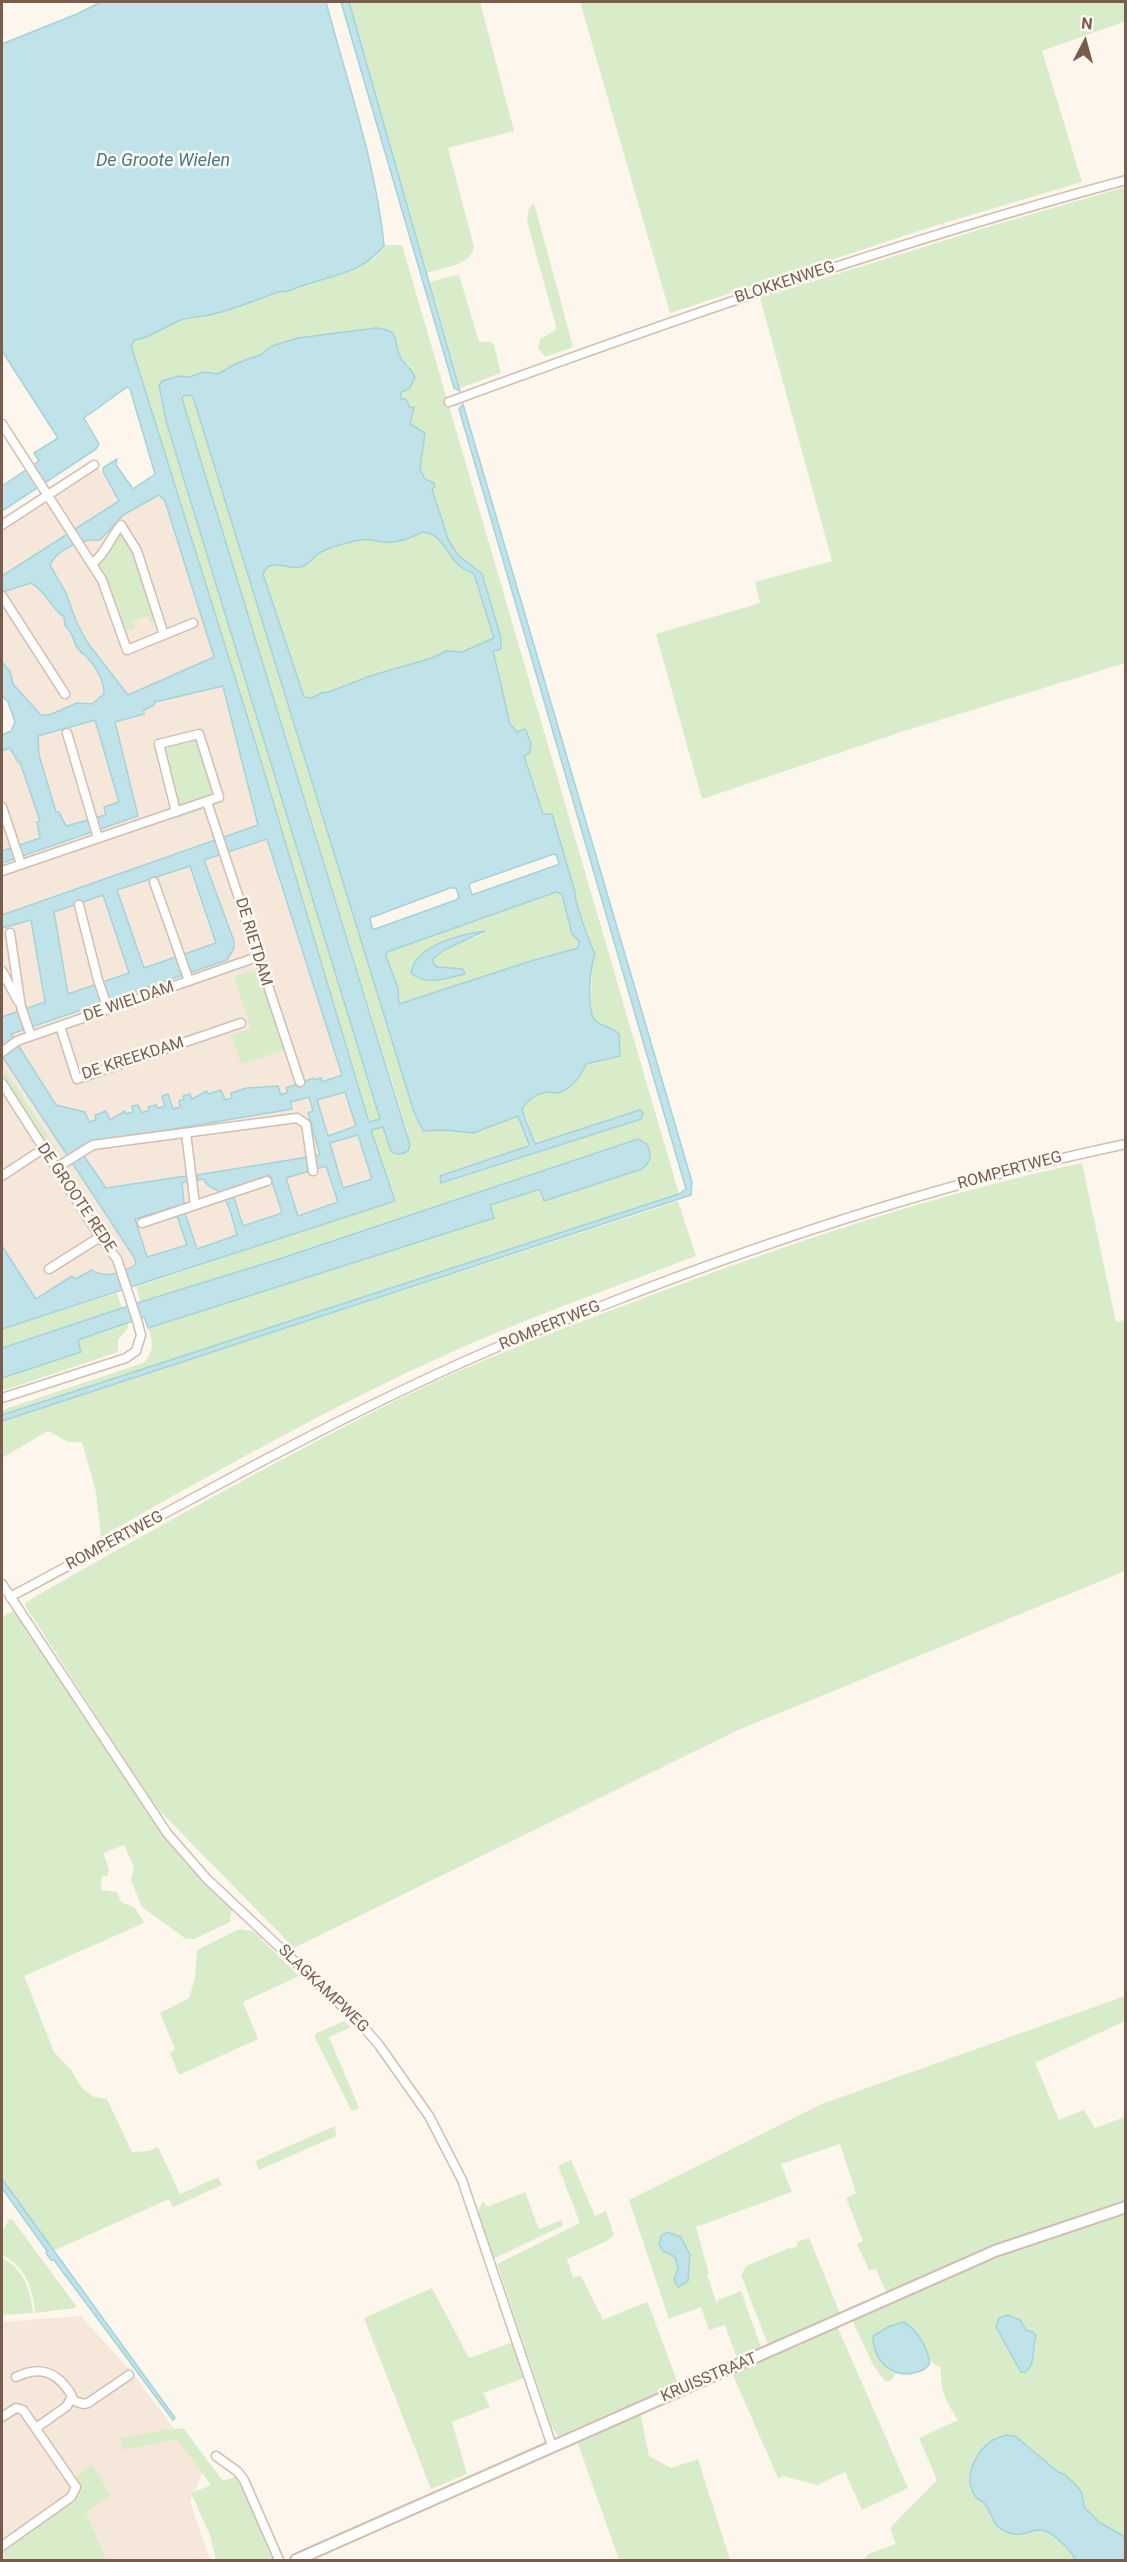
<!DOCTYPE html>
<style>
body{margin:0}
#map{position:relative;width:1127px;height:2562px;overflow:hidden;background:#fdf6ec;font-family:Roboto,sans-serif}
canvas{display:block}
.frame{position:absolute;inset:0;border:3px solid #7a5c4d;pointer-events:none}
.north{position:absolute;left:1055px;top:12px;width:60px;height:60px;-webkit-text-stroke:4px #fffaf3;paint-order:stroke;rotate:6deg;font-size:16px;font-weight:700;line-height:24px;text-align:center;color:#7a5c4d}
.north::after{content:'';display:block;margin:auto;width:21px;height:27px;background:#7a5c4d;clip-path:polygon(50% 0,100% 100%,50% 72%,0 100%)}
</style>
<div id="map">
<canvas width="1127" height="2562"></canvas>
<div class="frame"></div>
<div class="north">N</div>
</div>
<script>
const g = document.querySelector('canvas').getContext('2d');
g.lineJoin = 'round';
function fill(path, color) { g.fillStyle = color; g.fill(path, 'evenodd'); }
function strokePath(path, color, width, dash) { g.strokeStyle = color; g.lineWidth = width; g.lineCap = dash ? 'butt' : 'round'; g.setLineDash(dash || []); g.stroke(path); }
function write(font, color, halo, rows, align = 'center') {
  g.font = font + ' Roboto,sans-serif'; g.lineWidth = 5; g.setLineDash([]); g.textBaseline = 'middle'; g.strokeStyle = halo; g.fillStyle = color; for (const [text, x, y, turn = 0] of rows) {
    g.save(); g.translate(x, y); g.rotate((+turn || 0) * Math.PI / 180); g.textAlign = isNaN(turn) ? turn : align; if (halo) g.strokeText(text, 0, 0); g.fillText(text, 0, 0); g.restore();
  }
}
fill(new Path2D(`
 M93 459 119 501 2 576V518Z
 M159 495 165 501 214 657 128 695 87 642 76 621 70 602 50 565 53 558 68 548 87 540 96 541 123 515Z
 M31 583 41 588 51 600 56 611 64 617 65 626 74 635 78 650 88 657 90 663 101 673 104 694 92 704 77 703 49 715H41L13 684 10 672 3 666 2 662V592Z
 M223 685 258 826 2 915V863L138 816 115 721 144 714V710L154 705V703Z
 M95 720 119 803 106 815 66 826 59 812 56 813 39 755 38 736Z
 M10 748 18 762H20L40 821 37 823 40 838 2 851V751Z
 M267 839 342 1075 322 1082 286 1088 288 1092 281 1095 231 1094 232 1098 225 1100 206 1091 192 1100 190 1094 184 1099 181 1107 173 1109 168 1094 162 1096 165 1105 148 1108 149 1110 142 1113 138 1105 132 1107 133 1112 126 1114 125 1112 110 1120 107 1111 95 1115 96 1120 89 1122 70 1109 56 1105 11 1034 227 960 230 957 223 910 220 906 204 860Z
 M190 866 216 943 144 968 117 890Z
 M103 895 129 973 68 994 53 912Z
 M31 920 45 1003 2 1017V928Z
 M2 1056 134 1257 136 1264 132 1267 106 1276 75 1279 72 1276 36 1299 2 1246Z
 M345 1092 357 1127 327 1136 316 1100Z
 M309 1097 313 1112 308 1114 320 1155 204 1179 209 1187 220 1191 225 1200 237 1236 197 1249 185 1213 182 1182 105 1188 78 1149 90 1143 292 1109 290 1102Z
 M358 1135 372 1179 343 1188 330 1143Z
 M327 1165 338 1202 298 1216 286 1178Z
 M270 1175 282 1213 243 1226 231 1187Z
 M174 1206 187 1245 146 1257 135 1219Z
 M81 2316 135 2376 204 2470 190 2502 210 2560H2V2322Z`), '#f5e8da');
fill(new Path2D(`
 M349 2H480L514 131 448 148 474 247C471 265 442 268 427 273Z
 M580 2H1125L1126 21 1042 51 1082 182 934 226 670 313Z
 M1125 187V663L904 731 702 799 656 634 760 603 755 582 832 561 760 298 991 226Z
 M534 203 573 347 545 357 538 348 540 339 556 330V326L527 221 529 208Z
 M384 245H402L679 1194 2 1415V1410L143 1363C155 1352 153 1342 148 1328L494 1218 490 1205 541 1189 544 1200 638 1139 273 1261 140 1301 136 1287 394 1201 371 1130 383 1126 408 1134 182 399 183 396 190 395 193 397 414 1112 422 1131 445 1130 473 1133 518 1116 529 1144 441 1183H445L641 1119 640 1110 535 1144 526 1116 522 1110C526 1101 536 1093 548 1092 553 1092 556 1094 561 1092 574 1086 580 1077 586 1064L613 1058 607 1028 595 1020 590 1009C591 988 594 963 589 942 586 928 574 904 575 892L552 814H543L524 756 530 753 517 732 510 724 493 651 501 649 482 574 458 555 448 539 432 488 420 469 425 433 410 424 413 417V407L410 408 401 399V392L411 368 376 328 298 338 272 346 260 355 237 363 228 371 218 374 204 372 189 377 183 376 159 392 166 421 380 1119 370 1122 258 751 131 345 135 340C151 338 167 325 181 320 193 316 206 317 217 313 241 307 263 295 287 291 295 290 300 286 308 285L374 259Z
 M457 275H459L479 342H489L494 345 501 373 460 388 430 282Z
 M423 532C444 534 446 556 461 567 465 570 470 572 474 574L494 638 461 652 446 651 432 658 370 676 329 692 321 693 312 698 304 697 263 574C269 557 288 570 300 567 311 565 313 555 323 551 333 546 347 543 359 540 368 538 374 541 382 542 396 544 411 538 423 532Z
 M117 533 126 541 133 553 155 621 150 623 148 616 133 621 135 628 126 631 106 579 98 565Z
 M202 729 225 802 178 819 160 740Z
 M556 892 562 894 572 934 579 940 578 948 531 961 399 1005 398 987 386 956 387 952ZM484 931 483 934 444 950 433 959 434 965 438 967 463 969H411L457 938Z
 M257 969 285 1050 241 1064 231 1035 251 1028 234 977Z
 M6 1071 57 1150 51 1153 2 1077Z
 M1082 1163 1116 1322 1125 1320V1571L736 1731 294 1948 158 1809 119 1751 26 1607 25 1603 57 1584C171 1520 284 1456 401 1398 480 1359 562 1329 644 1298 787 1244 932 1195 1082 1163Z
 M678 1201 696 1256C625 1283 554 1308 484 1338 352 1394 226 1466 101 1537L96 1492 82 1442H68L48 1431 2 1458V1421Z
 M117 1293 122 1308 2 1347V1329Z
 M128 1322V1328L118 1340V1352L2 1391V1378L81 1352 77 1340Z
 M13 1611 18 1616 159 1830 232 1909 230 1922 194 1939H186L142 1907 131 1880 134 1866 124 1845 103 1853 109 1869 108 1876H102L101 1890 117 1892 121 1902 135 1908 144 1923 24 1976 54 2052 71 2070 82 2088 94 2097 107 2099 132 2152 149 2151 158 2147 180 2194 218 2177 222 2185 173 2207 169 2199 53 2251 2 2179V1617Z
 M239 1929 253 1931 299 1976 243 2002 258 2039 179 2075 170 2053 175 2049 160 2013 189 1998 195 1979 197 1950Z
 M1125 1996V2021L1035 2063 1059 2120 1084 2110 1095 2128 1125 2117V2200L992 2246 886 2292 876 2269 869 2270 857 2244 863 2241 846 2198 856 2193 840 2144 781 2164 792 2192 696 2227 709 2274 707 2275 717 2304 718 2300 741 2291 761 2347 737 2358 725 2325 709 2330 701 2307 669 2319 629 2200 822 2104ZM663 2251 690 2255C690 2266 692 2279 682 2286L674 2276 678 2269 675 2257Z
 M344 2021 351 2027 329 2037 359 2108 352 2111 315 2038V2034Z
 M335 2126 336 2136 259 2170 255 2161Z
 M571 2160 595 2216 606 2211 614 2235 607 2241 567 2259 573 2277 581 2276 603 2320 644 2303H648L678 2384 558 2436 551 2426 497 2264 580 2223 558 2166Z
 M525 2192 539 2229 562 2220V2226L493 2259 478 2212 483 2201 487 2207Z
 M1125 2213V2537L1099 2522 1084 2507 1082 2492 1078 2487 1064 2474 1058 2472 1015 2436C988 2433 961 2465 973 2493 976 2500 982 2499 986 2505 989 2509 989 2514 991 2518 994 2524 999 2527 1004 2531L1039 2529 1051 2532 1073 2553 1075 2560H863L869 2554 896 2544 890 2528 937 2480 919 2438 958 2420C946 2402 939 2388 941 2367 925 2364 924 2339 913 2329 909 2326 903 2324 899 2323L878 2332 873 2343C878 2356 883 2367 895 2374L891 2381H885L873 2365 852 2320 1006 2254Z
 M9 2219 13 2220 76 2306 75 2308 35 2313C33 2288 25 2266 2 2255V2233Z
 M809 2238 840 2313 768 2344 741 2275 746 2266 789 2248 792 2249 797 2246V2242Z
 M2 2258C23 2268 31 2290 33 2313L2 2315Z
 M432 2288 469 2358 513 2342 524 2378 483 2393 490 2407 452 2422 467 2474 431 2489 364 2318Z
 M837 2326 908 2488 862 2510 845 2472 817 2485 784 2476 778 2478 732 2373Z
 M640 2412 649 2456 671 2468 698 2459 730 2560H619L577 2441Z
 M183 2428 223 2481 236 2476 242 2484 272 2559 216 2560 210 2535 191 2493 211 2485 177 2439 124 2450 120 2439 167 2429 170 2430Z
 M92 2464 111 2496 86 2512 106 2560H5L7 2559 2 2552 79 2496 81 2488 75 2477Z`), '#d8ecc9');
const water = new Path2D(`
 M101 2H326C347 82 376 163 384 245 362 276 323 276 291 290 287 292 282 291 278 292 258 299 238 308 217 313 206 317 193 316 181 320 167 325 151 338 135 340L131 345 258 751 369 1122 380 1119 166 421 159 385 162 381 179 376 189 377 204 372 218 374 237 363 260 355 272 346 298 338 376 328C404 331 391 341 401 358 406 366 412 368 415 378L409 389 401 392V399H406L410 408 414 407 410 424 425 433 420 469 425 479 434 483 435 487 432 489 448 539 458 555 482 574 501 638V649L493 651 510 724 517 732 525 729 531 743 530 753 524 756 543 814H552L575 892C574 902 590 943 595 954 590 967 586 1009 595 1020 601 1027 613 1027 619 1034L620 1056 586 1064C580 1077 574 1086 561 1092 556 1094 553 1092 548 1092 536 1093 526 1101 522 1110L535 1144 640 1110 643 1113 641 1119 441 1183 440 1176 528 1146 529 1144 518 1116 473 1133 445 1130 423 1131 414 1112 193 397 190 395 183 396 182 399 410 1145 408 1151C402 1154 397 1156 391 1151L383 1127 371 1130 395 1201 2 1329V1246L36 1299 72 1276 75 1279 92 1270C104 1279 124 1273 136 1264L134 1257 2 1056V1017L45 1002 31 920 2 928V915L258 825 223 686 155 702 154 705 144 710V714L115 722 138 816 2 863V851L40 838 37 822 40 821 20 762H18L10 748 2 751V735L11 731 15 722 8 702 2 696V662L10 671 13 684 41 715H49L77 703 92 704 104 694C104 679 96 667 86 656 84 654 81 653 79 650 71 641 77 637 65 626L64 617C50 607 47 592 31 583L2 592V576L119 501 103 472V468L117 459 116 465 133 489 155 474 130 389 127 387 84 418 99 444 96 449 2 511V486L39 461 34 453 58 438 2 351V44L77 14ZM159 495 165 501 214 657 128 695 87 642 76 621 66 593 50 565C55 553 72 544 85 541 90 539 95 541 100 540L123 515ZM423 532C444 534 446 556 461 567 465 570 470 572 474 574L494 638 462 652 446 651 432 658 370 676 329 692 321 693 312 698 304 697 263 574C269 557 288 570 300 567 311 565 313 555 323 551 333 546 347 543 359 540 368 538 374 541 382 542 395 544 411 538 423 532ZM95 720 119 802 104 807 106 815 66 826 59 812H56L39 755 38 736ZM267 839 342 1075 322 1082 321 1078 315 1080 314 1078 286 1088 288 1092 281 1095 278 1086 247 1088 231 1093 232 1098 225 1100 221 1090 208 1094 207 1091 192 1099 190 1094 183 1096 184 1099 179 1101 180 1107 173 1109 168 1094 162 1096 165 1106 158 1108 156 1105 148 1107 149 1110 142 1113 138 1105 132 1106 133 1112 126 1114 125 1111 110 1120 106 1111 95 1115 96 1120 89 1122 85 1112 56 1105 11 1034 227 960 234 948V941L204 860ZM554 854 556 855 559 863 557 865 472 895 469 885 471 883ZM190 866 216 943 144 968 117 890ZM450 888H456L459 897 456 900 375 929 372 928 370 918ZM556 892 562 894 572 934 579 941 578 948 531 961 399 1004 398 988 386 956 387 952ZM103 895 129 973 68 994 54 912ZM345 1092 356 1126 328 1136 317 1100ZM309 1097 313 1111 308 1113 320 1155 197 1175V1180L204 1179C207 1189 216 1187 222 1194 230 1205 233 1222 237 1235L197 1249 185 1213 182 1183 187 1181 186 1176 106 1188 79 1149 90 1143 292 1109 291 1102ZM358 1135 372 1179 343 1188 330 1143ZM326 1166 338 1202 298 1216 286 1178ZM270 1175 282 1213 243 1226 231 1188ZM174 1207 187 1245 147 1257 135 1219Z
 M341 2H349L460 391 454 388Z
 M463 404 692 1182 691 1195 2 1421V1415L679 1194 686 1189 459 409Z
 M485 931 444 950 433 959 434 965 438 967 463 969 465 974C446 978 427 987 411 973 415 945 462 934 485 931Z
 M638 1139 647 1144C652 1155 651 1161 642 1169L544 1201 540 1189 490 1205 494 1218 148 1328 144 1317 78 1340 81 1352 2 1378V1348L140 1302 273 1261Z
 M2 2179 175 2418 173 2420 164 2408 54 2260H51L46 2253 47 2251 2 2188Z
 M667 2232 681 2237 690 2255 688 2281 678 2287 674 2280 678 2268 675 2257 663 2251 659 2244 661 2236Z
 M1008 2315 1020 2320 1026 2330 1033 2332 1036 2335C1032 2347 1036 2363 1026 2372H1021L996 2327 999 2318Z
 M904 2322C918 2331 927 2347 930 2363 927 2369 922 2371 914 2373 891 2378 873 2360 873 2336L890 2326Z
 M1006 2435 1015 2436 1058 2472 1064 2474 1078 2487 1082 2493 1084 2507 1099 2522 1125 2537V2560H1075C1073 2552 1067 2548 1061 2542 1035 2516 1029 2542 1007 2532 989 2524 994 2515 985 2504 982 2500 978 2500 975 2496 962 2477 977 2450 993 2440 998 2437 1002 2437 1006 2435Z`);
fill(water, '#bfe3e8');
strokePath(water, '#a5d3da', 1.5);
const minor = new Path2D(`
 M449 402C672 320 896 242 1126 180
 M2 424 102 580 127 650 193 623
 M2 525 94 465
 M93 563C106 553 110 538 121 525L137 551 164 635
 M2 596 65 694
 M67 733 98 838
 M207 802 300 1082
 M2 807 21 864
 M2 871 219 797 199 734 159 744 176 812
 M154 882 189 981
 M79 905 98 980 108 1009
 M10 933 21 1007 31 1036
 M2 971 18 1001
 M60 1026 77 1079 241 1023
 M2 1052 17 1041 260 956
 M2 1083 100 1237 117 1259 137 1320 141 1335 136 1351 126 1358 2 1398
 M186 1133 195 1205
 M56 1168 93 1145 297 1118 306 1124 313 1171
 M2 1176 43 1149
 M142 1223 267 1181
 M49 1269 100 1237
 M2 1584 167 1833 207 1879 358 2021 379 2045 429 2116 462 2180 552 2446
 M10 1597C172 1511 333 1417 502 1345 537 1330 574 1317 609 1303 777 1237 949 1181 1126 1144
 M16 2377C41 2365 58 2372 72 2396L67 2406 36 2428
 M72 2400 83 2404 88 2403 129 2375
 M2 2417 16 2408 23 2410 76 2487 71 2497 2 2546
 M216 2456 238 2472 244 2480 279 2560`);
const tertiary = new Path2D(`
 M296 2560 995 2251 1126 2207`);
strokePath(minor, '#d1beb0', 11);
strokePath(tertiary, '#d1beb0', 14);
strokePath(minor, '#fff', 8);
strokePath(tertiary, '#fff', 10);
write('16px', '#7a5c4d', '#fffaf3', [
 ["BLOKKENWEG",785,283,-18],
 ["DE RIETDAM",253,942,73],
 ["DE WIELDAM",129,1002,-19],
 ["DE KREEKDAM",133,1059,-18],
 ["ROMPERTWEG",1010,1171,-15],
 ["DE GROOTE REDE",76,1198,56],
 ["ROMPERTWEG",550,1326,-22],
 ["ROMPERTWEG",115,1541,-28],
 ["SLAGKAMPWEG",323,1989,44],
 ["KRUISSTRAAT",709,2378,-23]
]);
write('italic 18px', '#437c86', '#fffaf3', [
 ["De Groote Wielen",163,161]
]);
</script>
